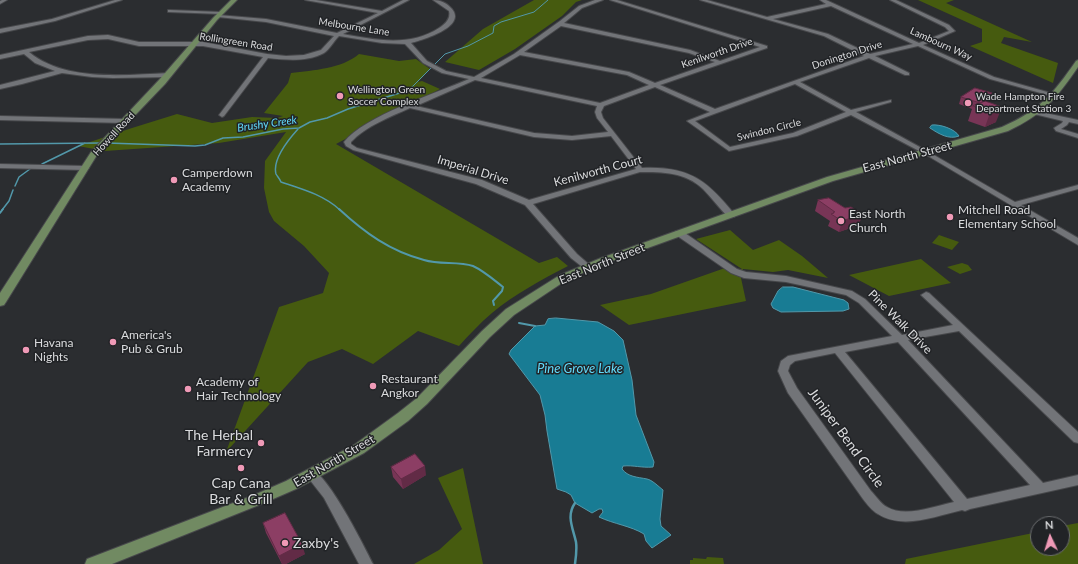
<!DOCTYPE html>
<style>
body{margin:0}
#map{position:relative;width:1078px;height:564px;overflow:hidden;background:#2b2d30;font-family:Lato,sans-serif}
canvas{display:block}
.north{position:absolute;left:1030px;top:516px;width:40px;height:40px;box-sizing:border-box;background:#212326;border:1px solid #6b6d6f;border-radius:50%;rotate:356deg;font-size:11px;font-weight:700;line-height:16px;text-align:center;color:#dadbdd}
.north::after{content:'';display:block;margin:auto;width:14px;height:18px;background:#f09ab7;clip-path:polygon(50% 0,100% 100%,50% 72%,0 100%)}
</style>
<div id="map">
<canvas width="1078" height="564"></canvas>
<div class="north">N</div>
</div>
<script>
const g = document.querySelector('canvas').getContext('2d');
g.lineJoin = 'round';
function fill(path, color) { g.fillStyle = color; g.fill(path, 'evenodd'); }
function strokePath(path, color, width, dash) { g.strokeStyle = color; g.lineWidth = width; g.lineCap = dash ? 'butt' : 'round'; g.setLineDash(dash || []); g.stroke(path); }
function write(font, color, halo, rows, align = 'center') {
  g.font = font + ' Lato,sans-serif'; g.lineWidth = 3; g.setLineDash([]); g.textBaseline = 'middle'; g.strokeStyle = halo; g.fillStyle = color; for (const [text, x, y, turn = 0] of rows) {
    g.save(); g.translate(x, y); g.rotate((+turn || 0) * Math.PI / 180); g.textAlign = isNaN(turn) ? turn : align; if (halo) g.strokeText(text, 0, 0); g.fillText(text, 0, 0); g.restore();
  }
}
fill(new Path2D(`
 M534 0H582L576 2 562 16 515 49 479 70 445 62 483 29Z
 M918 0H954L946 3 1032 42 1004 37 1001 43 1058 63 1053 83 970 46 982 42V29Z
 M359 54 399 61 416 59 430 69 418 82 422 81 440 89 336 144 539 263 557 257 568 266C541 280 515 294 492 313 480 323 469 335 459 346L418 331 373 364 342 349 308 362 226 452 279 307 323 293 329 273 304 246 274 221 269 212 264 188 265 161 286 132 219 143 105 151 78 146 132 128 177 114 212 123 252 117 277 118 283 116 264 113 288 83 291 73C314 70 341 69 359 54Z
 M730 230 753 250 779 240 802 256 828 278 788 270 773 272 743 269 741 278 746 301 629 325 600 305 651 294 725 268 742 269 696 239Z
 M939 235 959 242 952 250 932 243Z
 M921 259 951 283 889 296 849 275Z
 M962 263 968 265 972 270 960 274 947 267Z
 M463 468 483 564H414L439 550 462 529 438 478Z
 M1078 523V564H905L906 559 1038 532V548H1062V526Z
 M707 557 723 558 724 564H690V560H693V558L706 559Z`), '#465b0f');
const water = new Path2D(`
 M932 125C940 124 955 129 959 136 949 140 939 134 930 128Z
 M783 287H793L844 300 848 303 849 309 843 311 781 312 773 308 771 304 778 291Z
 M556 318 598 322 614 331 623 340 632 380 636 415 654 462 653 467C641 468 634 465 623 466L622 469C628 477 637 477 647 479 652 480 658 486 663 490L660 519 661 526 671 535 652 548 646 541 644 534C631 526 614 524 599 517L603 512 602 509H599L592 513 575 503 571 495 566 492 557 489 547 431 545 415 540 395 509 354 511 350 535 326 545 325 548 319Z`);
fill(water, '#187c94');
strokePath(water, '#5298aa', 1);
strokePath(new Path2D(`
 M405 92 413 86 445 54 468 46 493 33 494 26 501 22 534 12 548 0`), '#5298aa', 1);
strokePath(new Path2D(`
 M298 129C289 139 272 159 276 174 277 176 280 179 281 182 302 189 324 195 340 210
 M107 143 195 146 205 145 223 138 243 137 283 129 299 128 310 122 327 118 348 109 406 91
 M0 144 101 143
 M42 164 85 143
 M15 186 19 177 30 169
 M2 210 9 201 13 190`), '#5298aa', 1.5);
strokePath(new Path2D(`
 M339 209C365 233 390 251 424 260 440 265 458 261 473 266 484 271 494 280 503 287L502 291 493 301 494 305
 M0 213 3 209
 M519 323 535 326`), '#5298aa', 2);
strokePath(new Path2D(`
 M575 503C566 516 573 528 576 542 577 549 576 557 575 564`), '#5298aa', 2.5);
const minor = new Path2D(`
 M2 0H7L0 4V1Z
 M115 0H122L55 21 0 33V29L52 19Z
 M305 0H316L382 11 403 0H409L343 34C375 40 410 47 439 28 445 24 451 19 449 11L433 0C440 0 447 3 452 9 467 27 422 40 411 43L427 61 446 71 474 77 514 54 560 21 579 6 595 0H603L582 8 564 23 690 50 720 61 760 47 610 0H617L767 46V48L660 85 715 109 864 56 824 36 700 0H707L767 17 826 4 820 0H826L919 43 949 31 945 27 890 0H896L949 25 955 31 923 45 994 77 1058 95 1055 97 990 79 918 46 875 56 909 73V75H905L869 58 800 82 851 110 891 100V102L856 112 927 151 1015 202 1078 185V189L1021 205 1078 238V245L923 153 851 115 797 136 729 151 687 121 710 112 655 87 604 106 601 112 603 118 642 168C689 166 707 180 735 215L734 217H728C719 208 712 198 703 189 685 172 663 172 640 172L533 204 577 254 592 267 591 269H585L571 258 525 205 476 184 353 150 346 146 344 142C364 116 437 93 469 79L442 73 423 63 405 44 382 43 339 36C334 41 329 50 324 53 307 62 287 60 268 58L224 116 222 117 219 115 263 57 203 46H139L108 39 88 40 29 52C65 82 125 75 169 73L172 75 169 77 113 78 92 77 62 73 22 84 0 89V85L55 71 35 63 24 54 0 59V55L88 36 108 35 139 42H203L267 54 286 56 304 55 321 50 334 36 266 22 218 17 216 16 218 15 266 19 337 33 378 13ZM831 6 913 44 870 54 828 34 773 19ZM561 26 689 53 715 62 655 83 629 72 524 52ZM520 55 627 75 649 85 600 103 481 78ZM475 80 597 106 595 112 597 118 608 132 572 136 534 133 416 106ZM795 84 846 112 793 133 730 147 695 121ZM410 108 534 137 572 140 611 136 636 169 529 200 482 180 357 148 351 144V142C366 126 390 117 410 108Z
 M170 10 221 12 223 13 221 14 168 12V10Z
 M1036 111 1078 120V124L1069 122 1067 125 1061 129 1078 134V138L1056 131 1054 128 1062 123 1063 121 1034 114 1033 113Z
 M0 116 125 119 128 121 125 123 0 120Z
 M0 164 85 166 89 168 85 170 0 168Z
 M676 231H682L737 269 746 272 786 276 852 291 865 299 902 335 953 325 921 295 926 292 929 293 1078 432V443L1074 442 959 331 908 340 1043 483 1078 475V485L970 509 965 511 962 510C936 516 903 530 878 514 872 511 867 504 863 499L788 393 778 371 781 361 788 356 892 336 859 303 846 295 786 282 744 278 731 273 676 235 675 233ZM898 342 1030 485 967 499 845 352ZM835 353 954 502C935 506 905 518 887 507 881 504 876 496 871 491L797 388 788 371 790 365 795 361Z
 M312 470C329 476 364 546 373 564H359L324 498 306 475 308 472Z`);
const major = new Path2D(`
 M231 0H237L217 20 165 84 97 155 6 302 4 305 0 306V293L91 152 159 80 213 18Z
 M1078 60V67C1056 99 1044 114 1008 131L833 181 609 262 568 279 514 315 490 337 427 404 408 421 364 453 296 489 264 503 112 564H85L87 559 254 495 286 481 354 445 398 413 417 398 482 331 506 309 560 275 601 258 827 177 1002 127C1040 110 1053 94 1076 61Z`);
strokePath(minor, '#47484b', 2);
strokePath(major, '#47484b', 2);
fill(minor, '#727478');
fill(major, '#718a62');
fill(new Path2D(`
 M992 93 989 101 987 102 996 122 985 127 968 121 972 109 959 104 961 97Z
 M818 200 845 208 862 214 859 225 839 232 828 226 830 221 815 211Z
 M391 467 426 475 403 489 393 477Z
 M263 523 305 554 286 564H282L266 533Z`), '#783556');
fill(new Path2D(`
 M992 93 989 101 987 102 985 107 984 99Z
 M1002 107 996 122 985 127 990 113Z
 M862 214 859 225 839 232 842 221Z
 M425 466 426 475 403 489 401 479Z
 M302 544 305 554 286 564H282L279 556Z`), '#622b46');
const building = new Path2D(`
 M975 88 992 93 984 99 988 100 980 103 961 97Z
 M985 101 1002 107 990 113 973 106Z
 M829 198 845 208 851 207 862 214 842 221 831 214 834 213 833 212H835L818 200Z
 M415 454 425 466 401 479 391 467Z
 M285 513 302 544 279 556 263 523Z`);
fill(building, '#8c3e64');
strokePath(building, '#622b46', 1);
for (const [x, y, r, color] of [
 [340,96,4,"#f09ab7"],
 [968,103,4,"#f09ab7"],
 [174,180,4,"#f09ab7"],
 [950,217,4,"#f09ab7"],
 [841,221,4,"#f09ab7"],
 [113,342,4,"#f09ab7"],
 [26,350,4,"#f09ab7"],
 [373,386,4,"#f09ab7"],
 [188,389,4,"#f09ab7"],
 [261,443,4,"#f09ab7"],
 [241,468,4,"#f09ab7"],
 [285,543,4,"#f09ab7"]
]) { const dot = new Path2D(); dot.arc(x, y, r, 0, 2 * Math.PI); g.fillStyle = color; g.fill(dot); strokePath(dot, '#212326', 1.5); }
write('10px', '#dadbdd', '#212326', [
 ["Melbourne Lane",354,27,9],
 ["Rollingreen Road",236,42,9],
 ["Lambourn Way",941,44,24],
 ["Kenilworth Drive",717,53,-19],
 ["Donington Drive",847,55,-18],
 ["Swindon Circle",769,130,-14],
 ["Howell Road",114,134,-47]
]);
write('10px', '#dadbdd', '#212326', [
 ["Wellington Green",348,90],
 ["Soccer Complex",348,102],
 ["Wade Hampton Fire",976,97],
 ["Department Station 3",976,109]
], 'left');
write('italic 11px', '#61d9f9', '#212326', [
 ["Brushy Creek",267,124,-8]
]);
write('12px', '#dadbdd', '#212326', [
 ["East North Street",907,157,-15],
 ["Imperial Drive",473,170,17],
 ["Kenilworth Court",598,171,-15],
 ["East North Street",602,264,-22],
 ["Pine Walk Drive",900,322,45],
 ["East North Street",334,461,-30]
]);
write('12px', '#dadbdd', '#212326', [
 ["Camperdown",182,173],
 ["Academy",182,187],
 ["Mitchell Road",958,210],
 ["Elementary School",958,224],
 ["East North",849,214],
 ["Church",849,228],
 ["America's",121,335],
 ["Pub & Grub",121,349],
 ["Havana",34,343],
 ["Nights",34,357],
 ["Restaurant",381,379],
 ["Angkor",381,393],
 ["Academy of",196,382],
 ["Hair Technology",196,396]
], 'left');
write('italic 13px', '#61d9f9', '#212326', [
 ["Pine Grove Lake",580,369]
]);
write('14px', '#dadbdd', '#212326', [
 ["The Herbal",253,435],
 ["Farmercy",253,451],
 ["Cap Cana",241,483,"center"],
 ["Bar & Grill",241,499,"center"],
 ["Zaxby's",293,543,"left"]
], 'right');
write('14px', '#dadbdd', '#212326', [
 ["Juniper Bend Circle",846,438,54]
]);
</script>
